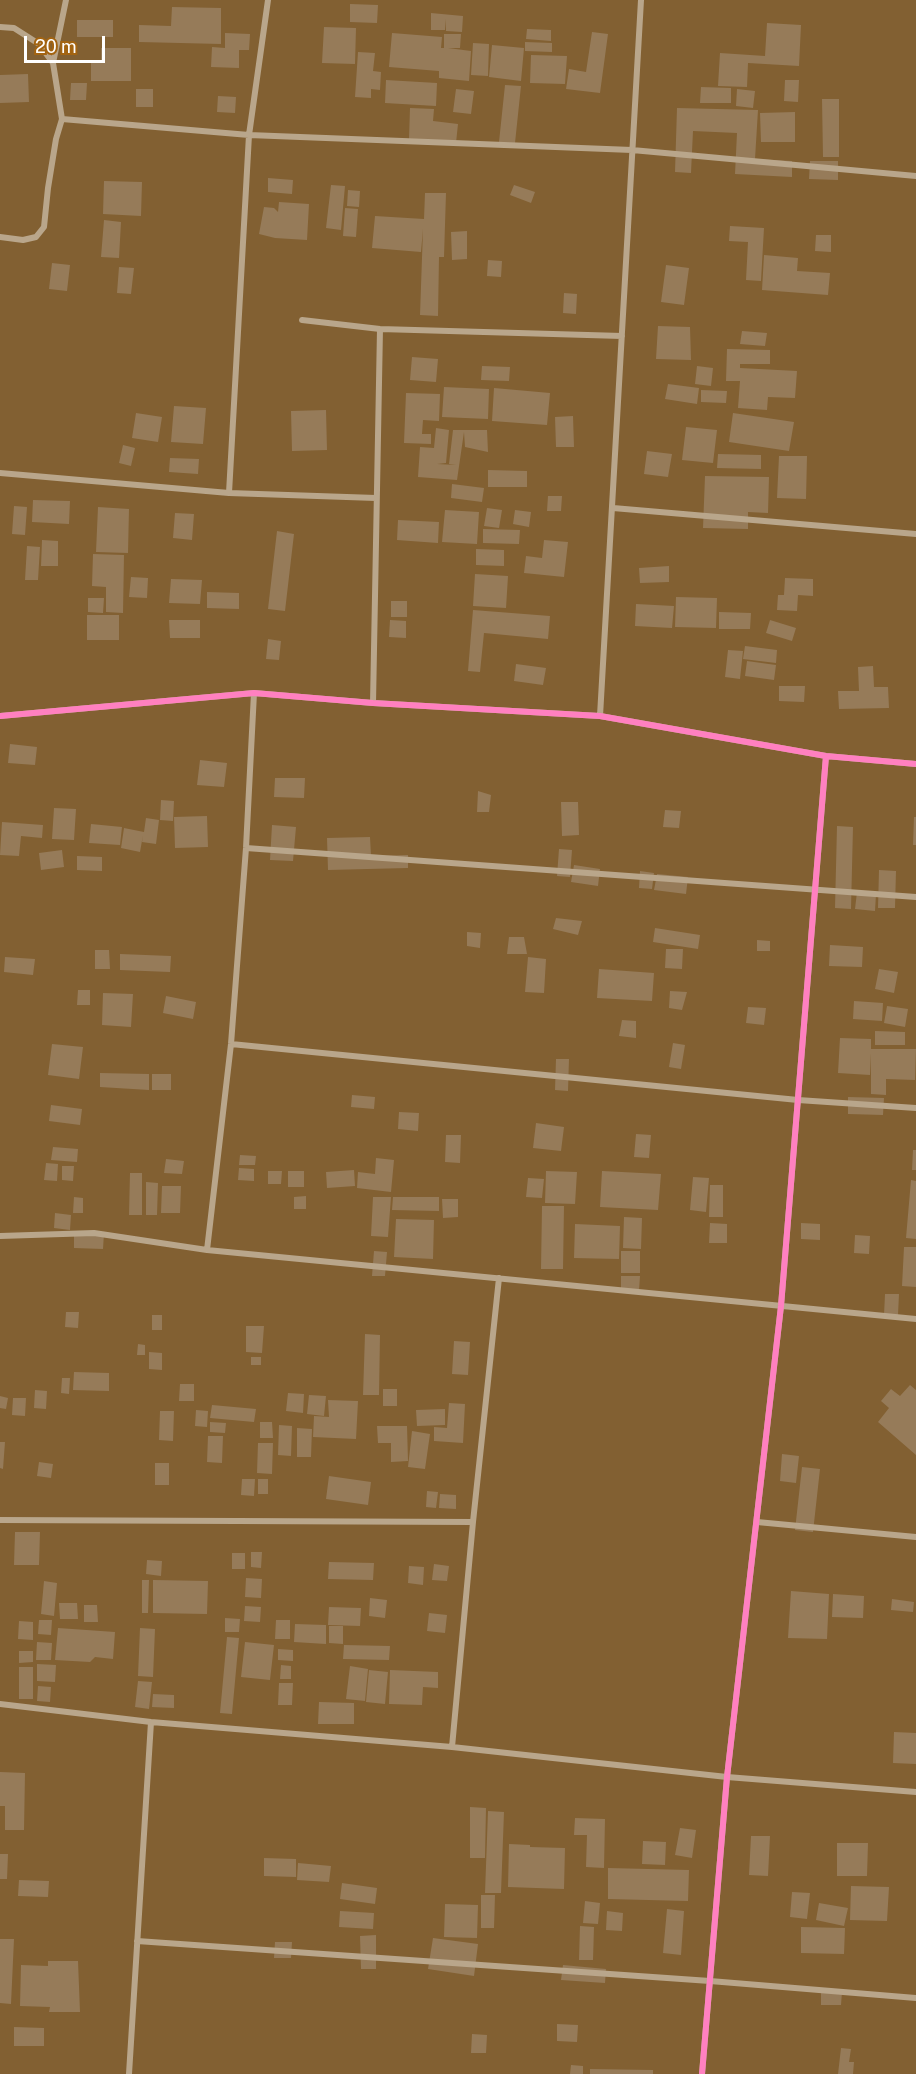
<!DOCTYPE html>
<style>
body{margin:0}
#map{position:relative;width:916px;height:2074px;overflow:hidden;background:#826032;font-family:"Public Sans",sans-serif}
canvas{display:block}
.scale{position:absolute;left:24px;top:36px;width:81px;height:27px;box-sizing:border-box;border:3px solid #fff;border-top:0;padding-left:8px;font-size:18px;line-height:21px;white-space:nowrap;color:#fff;-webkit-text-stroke:4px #a36411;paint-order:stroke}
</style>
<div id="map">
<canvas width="916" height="2074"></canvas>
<div class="scale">20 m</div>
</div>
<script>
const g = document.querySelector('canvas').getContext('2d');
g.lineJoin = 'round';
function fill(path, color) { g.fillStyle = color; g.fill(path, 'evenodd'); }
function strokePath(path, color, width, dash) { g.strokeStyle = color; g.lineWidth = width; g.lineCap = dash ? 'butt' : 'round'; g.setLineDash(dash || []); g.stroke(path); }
fill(new Path2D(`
 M350 4 378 5 377 23 350 22Z
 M172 7 221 8V44L139 42V25L171 26Z
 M431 13 463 16 462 32 446 31V19L445 30H431Z
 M77 20H113V37H77Z
 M767 23 801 25 799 66 748 63 747 87 718 86 720 53 765 56Z
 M324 27 356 28 355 64 322 63Z
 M527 29 551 30V41L526 39Z
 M592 32 608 34 600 93 566 89 569 69 586 72Z
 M225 33 250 34 249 50H239V68L211 67 212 47 225 48Z
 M392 33 442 37 441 48H444V34H461L460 48H448L471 51 469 81 439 78V71L389 67Z
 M525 42 552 43V52L525 51Z
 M473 43 489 44 488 76 471 75Z
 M492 45 524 48 521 81 489 77Z
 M101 48H131V81H91V60H101Z
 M358 52 375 53 373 71 381 72 380 90 371 89V98L355 97Z
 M531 55 567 56 565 84 530 83Z
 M28 74 29 102 0 103V75Z
 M386 80 437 83 436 106 385 103Z
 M785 80H799L798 102 784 101Z
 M71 83H87L86 100H70Z
 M505 85 521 86 515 143 499 142Z
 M701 87 731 88V103H700Z
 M136 89H153V107H136Z
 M456 89 474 91 471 114 453 112Z
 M737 89 755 91 753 108 736 106Z
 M218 96 236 97 235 113 217 112Z
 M822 99H839V157H823Z
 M410 108 434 109 433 121 458 124 456 143 409 139Z
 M677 108 758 110 755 159 792 161V177L735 174 737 133 693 131 691 173 675 172Z
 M795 112V142H761L760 113Z
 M810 161H838V180L809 179Z
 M268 178 293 180 292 194 268 192Z
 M104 181 142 182 141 216 103 214Z
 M331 185 345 186 341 230 326 228Z
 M514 185 535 192 531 203 510 195Z
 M348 190 360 191 359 207 347 206Z
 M425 193H446L444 257H439L438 316 420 315 423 229 421 252 372 248 375 216 424 219Z
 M279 202 309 204 307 240 275 238 259 234 264 207 274 208 278 212Z
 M345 208 358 209 356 237 343 236Z
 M104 220 121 222 119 258 101 257Z
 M730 226 764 228 761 281 746 280 748 242 729 241Z
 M467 231V259L452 260 451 232Z
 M816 235H831V252L815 251Z
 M764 255 798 258 797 271 830 273 828 295 762 290Z
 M488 260 502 261 501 277 487 276Z
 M52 263 70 265 67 291 49 289Z
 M666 265 689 268 684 305 661 302Z
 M119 267 134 268 131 294 117 293Z
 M564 293 577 294 576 314 563 313Z
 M658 326 690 327 691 360 656 359Z
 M742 331 767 333 765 346 740 344Z
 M727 349 770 350V364H740V368L797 371 795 398 768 397 767 410 738 408 740 381H726Z
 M412 357 438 359 436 382 410 380Z
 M482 366 510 367 509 381 481 380Z
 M697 366 713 368 711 386 695 384Z
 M668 384 699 388 697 404 665 399Z
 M444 387 489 389 488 419 442 417Z
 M494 388 550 393 547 425 492 421Z
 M701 390 727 391 726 403 701 402Z
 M406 393 440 394 439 421 423 420 422 434H431V444L404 443Z
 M174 406 206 408 203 444 171 442Z
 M326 410 327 450 292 451 291 411Z
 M136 413 162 417 158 442 132 438Z
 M733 413 794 422 789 451 729 442Z
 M573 416 574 447H556L555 417Z
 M686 427 717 430 713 463 682 460Z
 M436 428 449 430 446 463 437 464 456 465 449 464 453 430H487L488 452 465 447 464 432 457 480 418 477 420 447 434 448Z
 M123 445 135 448 131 466 119 463Z
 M647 451 672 454 668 477 644 474Z
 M718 454 761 455V469L717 468Z
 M779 456H807L806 499 777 498Z
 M170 458 199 459 198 474 169 472Z
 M488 470 527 471V487H488Z
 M705 476 769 477 768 513 748 512V529L703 528Z
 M452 484 484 488 482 502 451 498Z
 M548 496H562L561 511H547Z
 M33 500 70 501 69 524 32 522Z
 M14 506 27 507 25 535 12 534Z
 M98 507 129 509 128 553 96 552Z
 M487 508 502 510 499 528 484 526Z
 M445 510 479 512 477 544 442 542Z
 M515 510 531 512 529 527 513 524Z
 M175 513 194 514 192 540 173 538Z
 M398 520 439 522 438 543 397 540Z
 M483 529 520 530 519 544 483 543Z
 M277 531 294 534 285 611 268 609Z
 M42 540 58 541V566H41Z
 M544 540 568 542 564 577 524 573 526 556 542 558Z
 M27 546 40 547 38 580H25Z
 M476 549 504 550V566L476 565Z
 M93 554 124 555 123 613 106 612V587L92 586Z
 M669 566V582L640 583 639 568Z
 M475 574 508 576 506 608 473 606Z
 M131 577 148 578 147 598 129 597Z
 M785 578 813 579V596L798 595 797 611 777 610 778 595H784Z
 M171 579 202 580 200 604 169 603Z
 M207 592 239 593V609L207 608Z
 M676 597 717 598 716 628 675 627Z
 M88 598H104L103 613 88 612Z
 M391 601H407V617H391Z
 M636 604 674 606 672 628 635 626Z
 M473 610 550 616 548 639 484 633 480 672 468 671Z
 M719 612 751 613 750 629H719Z
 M87 615H119V640H87Z
 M169 620H200V638H170Z
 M390 620 406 621V638L389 637Z
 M770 620 796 628 792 641 766 633Z
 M268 639 281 641 279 660 266 659Z
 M745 646 777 650 776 663 743 659Z
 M728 650 743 651 740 679 725 677Z
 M747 661 776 665 774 680 745 676Z
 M516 664 546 668 543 685 514 681Z
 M873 666 874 687H888L889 708 839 709 838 691H859L858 667Z
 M779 686H805L804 702 779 701Z
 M10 744 37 747 35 765 8 763Z
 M200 760 227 763 224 787 197 785Z
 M275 778H305L304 798 274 797Z
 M478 791 491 795 489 812H477Z
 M161 800 174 801 173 821 160 820Z
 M561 802H578L579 835 562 836Z
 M54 808 76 809 74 840 52 839Z
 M665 810 681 811 679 828 663 827Z
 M207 816 208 847 175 848 174 817Z
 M914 817H916V845H913Z
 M146 818 159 820 156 844 142 842 143 835 140 852 121 848 124 828 144 832Z
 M2 822 43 825 42 838 21 836 19 856 0 855Z
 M91 824 122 827 120 845 89 843Z
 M272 825 296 827 293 861 270 860Z
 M837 826 853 827 851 909 835 908Z
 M370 837 371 856 408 855V868L328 870 327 838Z
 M559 849 572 850 570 877 557 876Z
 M62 850 64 867 41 870 39 853Z
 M77 856 102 857V871L77 870Z
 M574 865 600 869 598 886 571 882Z
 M879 870 896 871 895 908H878Z
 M640 871 654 873 652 889 639 888Z
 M657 874 688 877 686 894 654 890Z
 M857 892 876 894 875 911 855 909Z
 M556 918 582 921 578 935 553 929Z
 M655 928 700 935 698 949 653 942Z
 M467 932 481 933 480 948 467 946Z
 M509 937H524L527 954H507Z
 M757 940 770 941V951H757Z
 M830 945 863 947 862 967 829 966Z
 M666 949H683L682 969 665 968Z
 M95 950H109L110 969H95Z
 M120 954 171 956 170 972 120 970Z
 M5 957 35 959 33 975 4 972Z
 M528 957 546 959 544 993 525 992Z
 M599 969 654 973 652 1001 597 998Z
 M879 969 898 972 894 993 875 989Z
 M78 990H90V1005H77Z
 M670 991 687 992 682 1010 669 1008Z
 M103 993 133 994 131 1027 102 1025Z
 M166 996 196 1002 193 1019 163 1013Z
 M854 1001 883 1003 882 1021 853 1019Z
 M887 1006 908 1009 905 1027 884 1023Z
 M748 1007 766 1008 764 1025 746 1023Z
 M622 1020 636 1021V1038L619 1036Z
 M875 1031 905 1032V1045H875Z
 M840 1038 871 1039V1049H916L915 1080 886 1079V1095L871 1094V1053L870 1075 838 1073Z
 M673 1043 685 1045 681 1069 669 1067Z
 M52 1044 83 1047 79 1079 48 1075Z
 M556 1059H569L568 1091 555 1090Z
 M100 1073 149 1074V1090L100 1087Z
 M152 1074H171V1090H152Z
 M352 1095 375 1097 374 1109 351 1107Z
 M848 1097 884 1098 883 1115 848 1114Z
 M51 1105 82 1109 80 1125 49 1121Z
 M399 1112 419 1113 418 1131 398 1129Z
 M536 1123 564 1127 561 1151 533 1148Z
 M636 1134 651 1135 649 1158 634 1157Z
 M446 1135H461L460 1163 445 1162Z
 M53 1147 78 1149 77 1162 51 1160Z
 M913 1150H916V1170H912Z
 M240 1155 256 1156 255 1165H239Z
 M376 1158 394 1160 391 1192 357 1188 358 1172 375 1174Z
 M166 1159 184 1161 182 1174 164 1173Z
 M46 1163 58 1164 57 1181 44 1180Z
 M62 1166H74L73 1181 62 1180Z
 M239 1168 254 1169V1181L238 1180Z
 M354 1170 355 1186 327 1188 326 1172Z
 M268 1171H282L281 1184H268Z
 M288 1171H304V1187H288Z
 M546 1171 577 1172 575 1204 545 1203Z
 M602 1171 661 1174 658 1210 600 1207Z
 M130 1173H142V1215H129Z
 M693 1177 709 1178 706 1212 690 1210Z
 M528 1178 544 1179 542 1198 526 1197Z
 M911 1180 916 1181V1239L906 1238Z
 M146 1182 158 1183 157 1215H146Z
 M710 1185H723V1217H709Z
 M162 1186H181L180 1213H161Z
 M306 1196V1209H294V1197Z
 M74 1197 83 1198V1213H73Z
 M373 1197H391L388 1237 371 1236Z
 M393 1197H439V1211L392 1210Z
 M442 1199H458V1217L443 1218Z
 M542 1206H564L563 1269H541Z
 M55 1213 71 1215 70 1230 54 1228Z
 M624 1217 642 1218 641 1249 623 1248Z
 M396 1219 434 1220 433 1259 394 1257Z
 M710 1223 727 1224V1243H709Z
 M801 1223 820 1224V1240L801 1239Z
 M575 1224 620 1226 619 1259 574 1258Z
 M74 1232 104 1233 103 1249 74 1248Z
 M855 1235 870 1236 869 1254 854 1253Z
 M904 1247H916V1287L902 1286Z
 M374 1251 387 1252 385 1276H372Z
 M621 1251H640V1273H621Z
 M621 1276H640L639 1291 621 1290Z
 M885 1294H899L898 1315H884Z
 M66 1312H79L78 1328 65 1327Z
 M152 1315H162V1330H152Z
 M246 1326H264L262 1353 246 1352Z
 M365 1334 380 1335 379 1395H363Z
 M454 1341 470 1342 468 1375 452 1374Z
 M138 1344 145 1345V1355H137Z
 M149 1352 162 1353V1370L149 1369Z
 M251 1357H261V1365H251Z
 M74 1372 109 1373V1391L73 1390Z
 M62 1378H70L69 1394 61 1393Z
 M180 1384H194V1401H179Z
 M910 1385 916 1390V1455L878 1422 889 1408 881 1401 891 1389 900 1396Z
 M383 1389H397V1406H383Z
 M35 1390 47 1391 46 1409 34 1408Z
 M288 1393 304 1394 303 1413 286 1411Z
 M309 1395 326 1396 324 1416 307 1414Z
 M0 1396 8 1398 6 1409 0 1408Z
 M13 1398H26L25 1416 12 1415Z
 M328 1400 358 1401 356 1439 313 1437 314 1416 329 1417Z
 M449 1403 465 1404 463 1443 434 1441V1427L447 1428Z
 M212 1405 256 1409 254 1422 210 1418Z
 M445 1409V1425L417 1426 416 1410Z
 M196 1410 208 1411 207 1427 195 1426Z
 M160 1411H174L173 1441 159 1440Z
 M210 1422 226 1423 225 1433 210 1432Z
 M260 1422H272L273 1438H260Z
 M279 1425 292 1426 291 1456 278 1455Z
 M377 1426H407L408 1461 391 1462V1443H378Z
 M297 1428 312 1429 311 1457H297Z
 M412 1431 430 1434 425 1469 408 1467Z
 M208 1436H223L222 1463 207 1462Z
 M0 1442H5L3 1469 0 1468Z
 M258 1443H273L272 1474 257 1473Z
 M782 1454 799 1456 796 1483 780 1481Z
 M39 1462 53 1464 51 1478 37 1476Z
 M155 1463H169V1485H155Z
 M802 1467 820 1469 813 1532 795 1530Z
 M329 1476 371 1482 368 1505 326 1499Z
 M242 1479H255L254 1496 241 1495Z
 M258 1479H268V1494H258Z
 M427 1491 438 1492 436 1508 426 1507Z
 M440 1494 456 1495V1509L439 1508Z
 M15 1532H40L39 1565H14Z
 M251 1552H262L261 1568 251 1567Z
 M232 1553H245V1569H232Z
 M147 1560 162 1561 161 1576 146 1574Z
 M329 1562 374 1563 373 1580 328 1579Z
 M434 1564 449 1566 447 1581 432 1580Z
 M409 1566 424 1567 423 1585 408 1583Z
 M246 1578 262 1579 261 1598 245 1597Z
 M142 1580H149L148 1613H142Z
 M153 1580 208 1581 207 1614 153 1613Z
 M44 1581 57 1583 54 1616 41 1614Z
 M791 1591 829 1594 827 1639 788 1638Z
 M833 1594 864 1596 863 1618 832 1617Z
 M370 1598 387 1600 385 1618 369 1616Z
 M892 1599 914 1602 913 1612 891 1610Z
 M59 1603H77L78 1619H60Z
 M84 1605H97L98 1622H84Z
 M245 1606 261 1607 260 1622 244 1621Z
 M329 1607 361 1608 360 1626 328 1625Z
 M429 1613 447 1615 445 1633 427 1631Z
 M225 1618 240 1619 239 1632H225Z
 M39 1620H52L51 1635 38 1634Z
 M276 1620H290V1639H275Z
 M19 1621 33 1622V1640L18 1639Z
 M295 1624 326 1625V1644L294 1642Z
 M329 1626H343V1644L329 1643Z
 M58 1628 115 1632 113 1659 95 1657 90 1662 55 1660Z
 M140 1628 155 1629 153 1677 138 1676Z
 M227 1637 239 1638 232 1714 220 1713Z
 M37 1642 52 1643 51 1660H36Z
 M245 1642 274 1645 270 1680 241 1677Z
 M344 1645 390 1646 389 1660 343 1659Z
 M278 1649 293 1650V1661L278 1660Z
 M19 1651H33V1662L19 1663Z
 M37 1664 56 1665 55 1682 37 1681Z
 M281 1665 291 1666V1679H280Z
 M350 1666 368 1669 365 1701 346 1699Z
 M19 1667H33V1699H19Z
 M369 1670 388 1672 385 1704 366 1702Z
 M390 1670 438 1672V1688L423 1687 422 1705 389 1704Z
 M138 1681 152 1682 149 1709 135 1707Z
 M279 1683H293L292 1705H278Z
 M38 1686 51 1687 50 1702 37 1701Z
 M153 1694 174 1695V1708L152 1707Z
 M319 1702 354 1703V1724H318Z
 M894 1732 916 1733V1764L893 1763Z
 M0 1772 25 1773 24 1830H5V1806H0Z
 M470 1807 486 1808 485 1858H470Z
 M488 1811 504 1812 501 1893H485Z
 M575 1818 605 1819 604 1868 586 1867 587 1835H574Z
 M680 1828 696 1830 692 1858 675 1855Z
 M751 1836H770L768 1876 749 1875Z
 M643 1841 666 1842 665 1865 642 1864Z
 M837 1843H868L867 1876H837Z
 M509 1844 530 1845V1847L565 1848 564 1889 508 1887Z
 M0 1854H8L7 1879H0Z
 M264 1858 296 1859V1877L264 1876Z
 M298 1863 331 1866 329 1882 297 1880Z
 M608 1868 689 1870 688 1901 608 1899Z
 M19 1880 49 1881 48 1897 18 1896Z
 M342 1883 377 1888 375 1904 340 1899Z
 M851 1886 889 1887 887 1921 850 1920Z
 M792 1892 810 1893 807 1919 790 1917Z
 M481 1895H495L494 1928H481Z
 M585 1901 600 1903 598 1924 583 1923Z
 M819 1903 848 1908 844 1926 816 1920Z
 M445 1904 478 1905 477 1938 444 1937Z
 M667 1909 684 1911 681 1955 663 1953Z
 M340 1911 374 1913 373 1929 339 1927Z
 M607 1911 623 1913 622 1931 606 1930Z
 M580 1926 594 1927 593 1960H579Z
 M801 1927 845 1928 844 1954 801 1953Z
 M376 1935V1969H361L360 1936Z
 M433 1938 478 1944 474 1976 428 1969Z
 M0 1939H14L11 2004 0 2003Z
 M275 1942H292L291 1958H274Z
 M48 1961H78L80 2012H49L50 2007 20 2006 21 1965 48 1966Z
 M563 1965 606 1969 605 1983 561 1980Z
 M821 1992H842L841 2005H821Z
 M557 2024 578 2025 577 2042 557 2041Z
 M14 2027 44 2028V2046H14Z
 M472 2034 487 2035 486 2053H471Z
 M841 2048 851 2049 849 2062H854L853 2074H838Z
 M571 2065 583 2066V2074H570Z
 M590 2069 653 2070V2074H590Z`), '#967b59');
strokePath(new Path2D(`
 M0 27 14 28 39 44 53 63 62 119 56 139 48 188 44 227 36 237 23 240 0 237
 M53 63 66 0
 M62 119 249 135 632 150 916 176
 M302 320 380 329 622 336
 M0 473 229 493 376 498
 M229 493 249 135 268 0
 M613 508 916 534
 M373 703 380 329
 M0 716 254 693 373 703 600 716 826 756 916 764
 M600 716 641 0
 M246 848 916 897
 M231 1044 798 1100 916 1108
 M0 1236 94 1233 207 1250 916 1319
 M207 1250 231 1044 246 848 254 693
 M0 1520 473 1522
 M757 1522 916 1537
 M0 1704 151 1722 452 1747 727 1777 916 1792
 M452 1747 473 1522 499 1278
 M137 1941 710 1981 916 1998
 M129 2074 151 1722
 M702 2074 727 1777 781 1306 826 756`), '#b9a68b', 6);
strokePath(new Path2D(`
 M0 716 254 693 373 703 600 716 826 756 916 764
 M702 2074 727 1777 781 1306 826 756`), '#ff80c0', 6);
</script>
